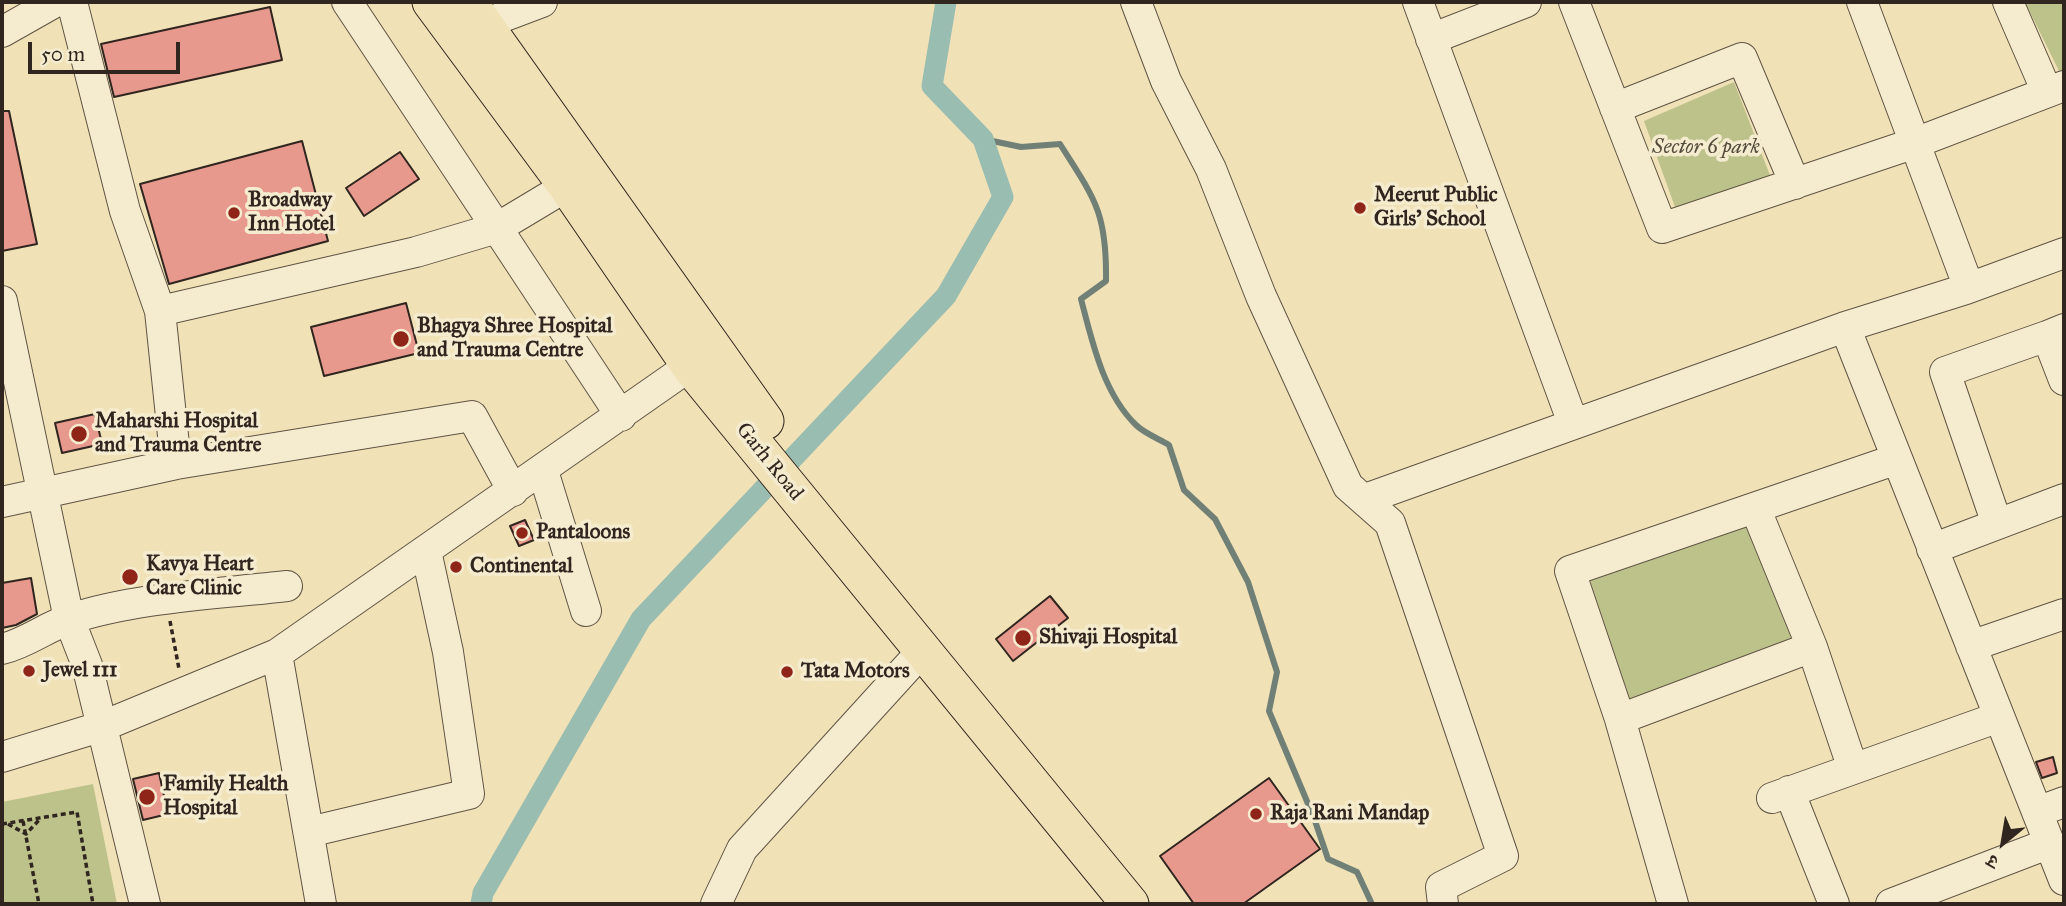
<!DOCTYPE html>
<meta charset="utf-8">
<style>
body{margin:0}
#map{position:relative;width:2066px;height:906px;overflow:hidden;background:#f0e1b6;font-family:"IM FELL Great Primer","Noto Serif Devanagari",serif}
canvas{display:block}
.frame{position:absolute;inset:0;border:4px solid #30251f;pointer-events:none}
.north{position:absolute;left:1968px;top:808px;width:70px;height:70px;-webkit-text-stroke:5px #f5ecd0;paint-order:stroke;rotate:210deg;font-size:19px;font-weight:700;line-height:28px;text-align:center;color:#30251f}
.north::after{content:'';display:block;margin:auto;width:24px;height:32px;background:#30251f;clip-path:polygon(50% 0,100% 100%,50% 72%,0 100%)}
.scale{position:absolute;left:28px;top:42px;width:152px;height:32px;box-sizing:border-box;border:4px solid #30251f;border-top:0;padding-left:9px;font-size:21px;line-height:24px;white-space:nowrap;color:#30251f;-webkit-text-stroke:5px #f5ecd0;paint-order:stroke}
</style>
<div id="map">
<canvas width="2066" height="906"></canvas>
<div class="frame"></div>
<div class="north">उ</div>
<div class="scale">50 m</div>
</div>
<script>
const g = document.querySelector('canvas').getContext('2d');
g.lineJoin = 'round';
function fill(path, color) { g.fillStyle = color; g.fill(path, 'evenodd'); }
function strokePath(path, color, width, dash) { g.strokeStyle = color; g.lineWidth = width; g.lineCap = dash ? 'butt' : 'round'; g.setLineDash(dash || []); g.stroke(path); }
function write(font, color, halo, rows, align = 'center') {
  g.font = font + ' "IM FELL Great Primer",serif'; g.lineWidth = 7; g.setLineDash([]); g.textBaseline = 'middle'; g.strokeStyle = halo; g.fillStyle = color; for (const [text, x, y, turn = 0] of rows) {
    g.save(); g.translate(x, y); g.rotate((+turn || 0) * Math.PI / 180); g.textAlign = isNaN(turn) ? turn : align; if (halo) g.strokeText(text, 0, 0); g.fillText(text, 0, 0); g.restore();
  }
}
fill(new Path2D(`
 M2025 2H2064V78L2063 79Z
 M1734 82 1771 178 1675 207 1644 121Z
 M1756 510 1812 647 1620 719 1587 565Z
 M93 784 117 904H2V802Z`), '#bdc28b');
strokePath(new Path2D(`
 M983 139 1021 147 1060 144C1095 199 1107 213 1106 281L1081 299C1092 341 1103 393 1136 425 1144 433 1159 439 1169 445L1184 490 1215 519 1248 582 1277 672 1269 711 1314 818 1328 859 1357 872 1372 904`), '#708077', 6);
strokePath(new Path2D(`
 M481 904 483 893 641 619 946 296 1003 197 983 139 932 86 946 2`), '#9abdb1', 21);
const building = new Path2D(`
 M270 7 282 60 114 97 101 44Z
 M2 111H9L37 244 2 251Z
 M302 141 328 241 169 284 140 184Z
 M400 152 419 179 364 216 346 188Z
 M406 303 419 353 324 376 311 327Z
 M95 414 102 444 62 453 55 423Z
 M525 520 534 540 519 546 510 526Z
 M31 578 37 614 16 625 2 628V583Z
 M1050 596 1068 618 1013 661 996 639Z
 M2053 757 2057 773 2042 778 2036 762Z
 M159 773 168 814 143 820 133 779Z
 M1269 778 1320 849 1243 904H1194L1160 856Z`);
fill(building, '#e8998e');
strokePath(building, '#30251f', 2);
const minor = new Path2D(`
 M72 2 125 211 160 311 176 464
 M1136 2 1166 81 1211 169 1261 296 1348 486 1390 523 1503 856 1441 887 1443 904
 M1418 2 1573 423
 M1574 2 1662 228 1915 143 2064 86
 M1862 2 1966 280V289
 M2008 2 2047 92
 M465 31 542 2
 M2 32 55 2
 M1431 39 1526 2
 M1615 108 1742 58 1795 184
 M567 186 497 228 621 416
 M2 301 69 619 87 665 145 904
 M160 311 416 252 497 228 347 2
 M1845 327 2064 880
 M2064 329 2047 336 2064 380
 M543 471 586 611
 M1365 499 1845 327 1966 289 2064 253
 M2 502 176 464 472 416 513 491
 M1997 524 1945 372 2047 336
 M1932 549 2064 499
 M1971 646 2064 614
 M1812 647 1853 769
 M2 649C27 643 46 627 70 619 136 597 218 594 287 586
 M277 654 321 904
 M1620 719 1812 647 1756 510
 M2 757 103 726 277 654 707 354
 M1789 791 1834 904
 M1772 798 1999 717
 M2037 812 2064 802
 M309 832 469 794 448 652 426 551
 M716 904 742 849 923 650
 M1673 904 1620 719 1570 571 1897 459
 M1891 904 2050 843`);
const major = new Path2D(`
 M431 2 567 186 691 367 1130 904
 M468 2 765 421`);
strokePath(minor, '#605445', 32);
strokePath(major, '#30251f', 39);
strokePath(new Path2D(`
 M170 621 179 669
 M23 821 39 904
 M2 824 77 812 93 904
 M8 824 26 834 40 819`), '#30251f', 3.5, [5, 3.5]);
strokePath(minor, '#f5ecd0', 30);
strokePath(major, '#f0e1b6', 37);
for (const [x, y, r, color] of [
 [1360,208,7,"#8f2418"],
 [234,213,7,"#8f2418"],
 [401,339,9,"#8f2418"],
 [79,434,9,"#8f2418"],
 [522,533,7,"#8f2418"],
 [456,567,7,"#8f2418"],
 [130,577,9,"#8f2418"],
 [1023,638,9,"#8f2418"],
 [29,671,7,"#8f2418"],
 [787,672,7,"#8f2418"],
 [147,797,9,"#8f2418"],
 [1256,814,7,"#8f2418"]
]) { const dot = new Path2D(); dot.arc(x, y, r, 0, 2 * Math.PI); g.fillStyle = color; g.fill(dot); strokePath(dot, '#f5ecd0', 2.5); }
write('italic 21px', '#534c3a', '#f5ecd0', [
 ["Sector 6 park",1706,148]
]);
write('bold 21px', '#30251f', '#f5ecd0', [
 ["Meerut Public",1374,196],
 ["Girls' School",1374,220],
 ["Broadway",248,201],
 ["Inn Hotel",248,225],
 ["Bhagya Shree Hospital",417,327],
 ["and Trauma Centre",417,351],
 ["Maharshi Hospital",95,422],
 ["and Trauma Centre",95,446],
 ["Pantaloons",536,533],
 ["Kavya Heart",146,565],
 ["Care Clinic",146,589],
 ["Continental",470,567],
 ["Shivaji Hospital",1039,638],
 ["Jewel 111",43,671],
 ["Tata Motors",801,672],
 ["Family Health",163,785],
 ["Hospital",163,809],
 ["Raja Rani Mandap",1270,814]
], 'left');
write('21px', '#30251f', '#f5ecd0', [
 ["Garh Road",769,462,51]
]);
</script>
